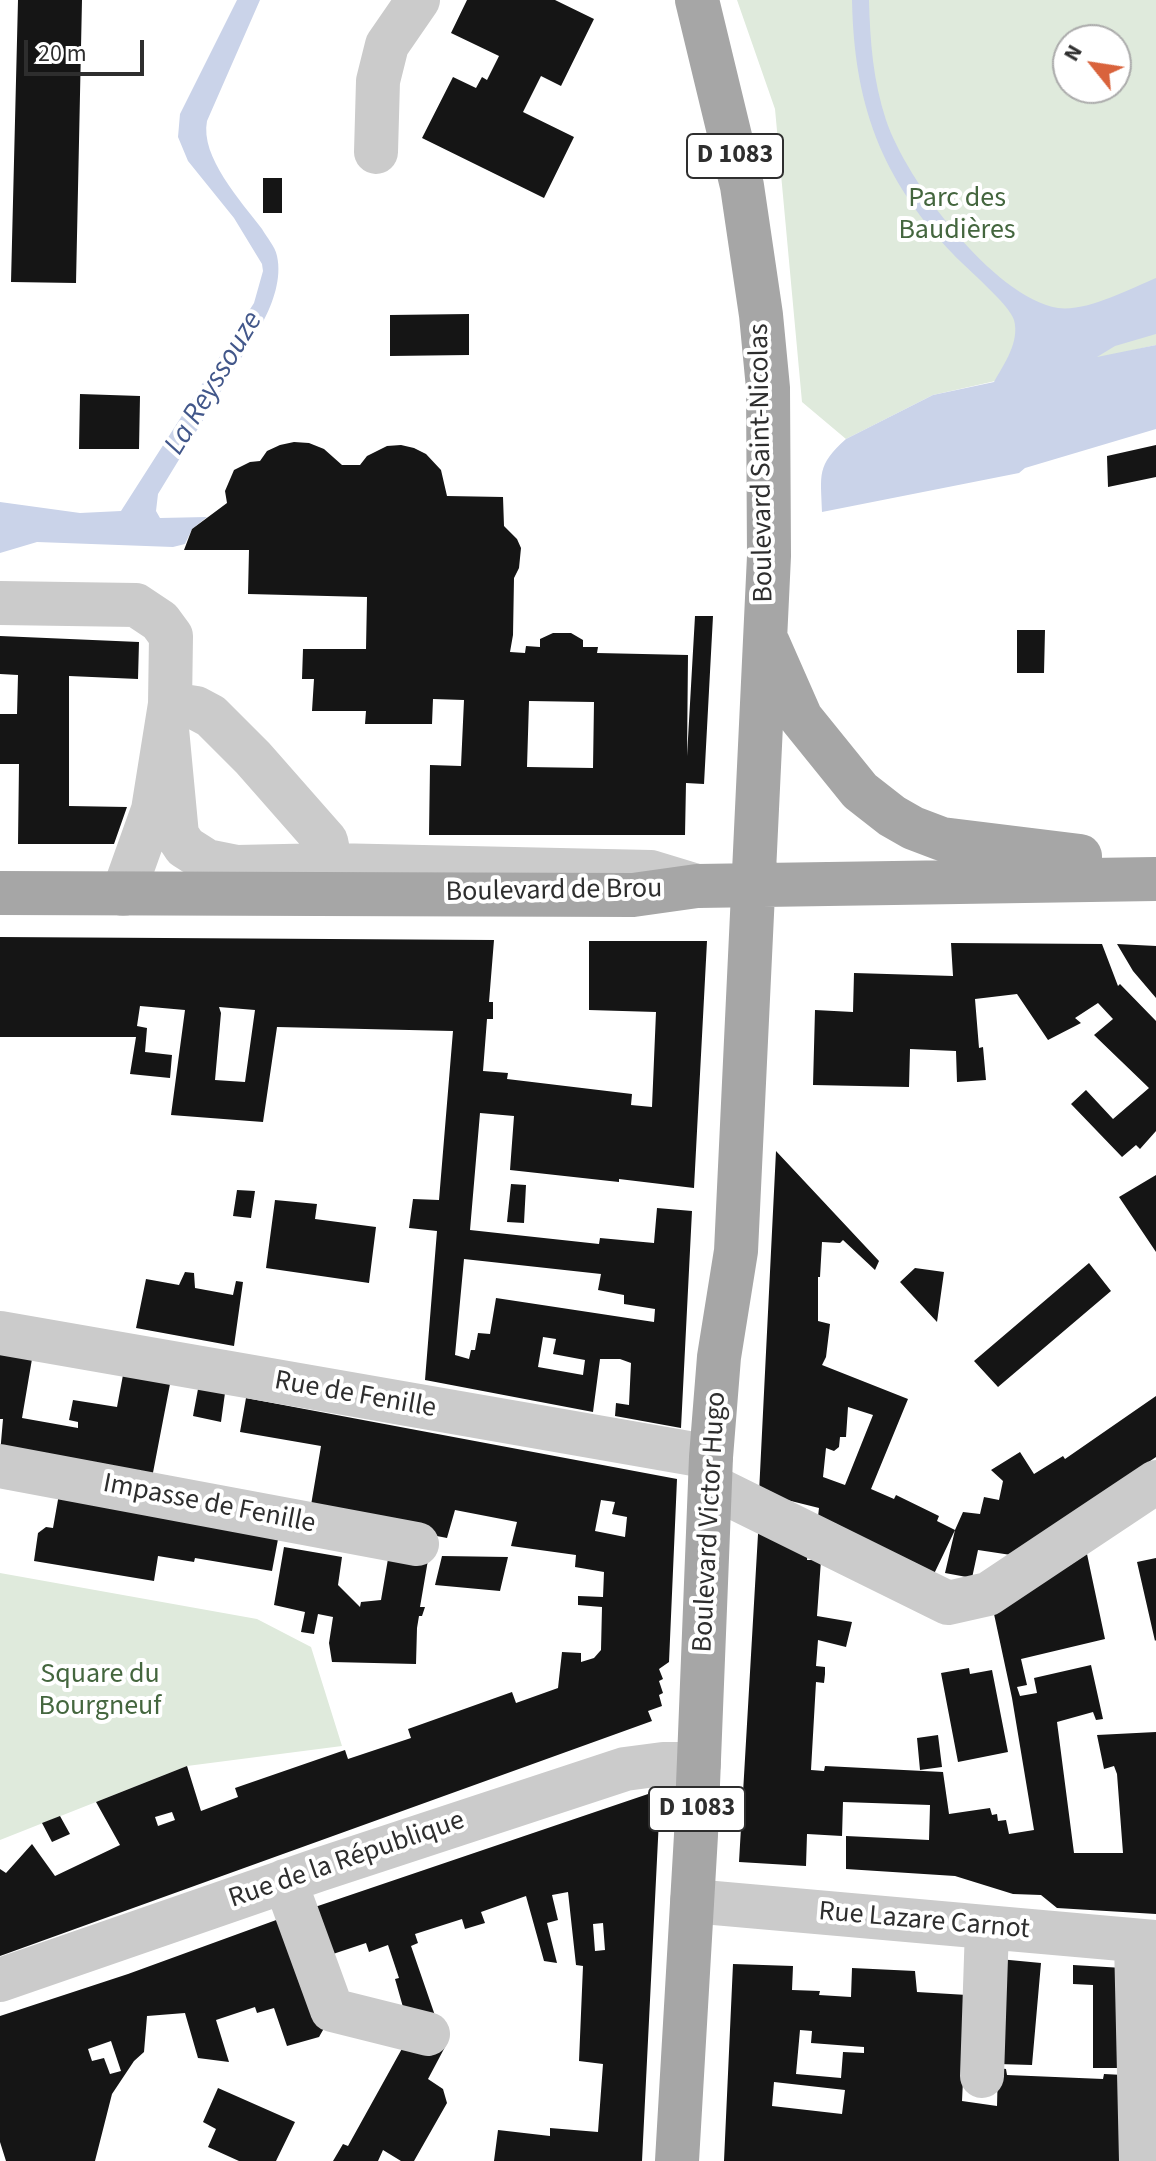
<!DOCTYPE html>
<meta charset="utf-8">
<style>
body{margin:0}
#map{position:relative;width:1156px;height:2161px;overflow:hidden;background:#fff;font-family:"Source Sans 3",sans-serif}
canvas{display:block}
.north{position:absolute;left:1052px;top:24px;width:80px;height:80px;box-sizing:border-box;background:#fff;border:2px solid #ababab;border-radius:50%;rotate:300deg;font-size:22px;font-weight:700;line-height:32px;text-align:center;color:#2e2e2e}
.north::after{content:'';display:block;margin:auto;width:28px;height:36px;background:#d9633c;clip-path:polygon(50% 0,100% 100%,50% 72%,0 100%)}
.scale{position:absolute;left:24px;top:40px;width:120px;height:36px;box-sizing:border-box;border:4px solid #2e2e2e;border-top:0;padding-left:10px;font-size:24px;line-height:28px;white-space:nowrap;color:#2e2e2e;-webkit-text-stroke:6px #fff;paint-order:stroke}
</style>
<div id="map">
<canvas width="1156" height="2161"></canvas>
<div class="north">N</div>
<div class="scale">20 m</div>
</div>
<script>
const g = document.querySelector('canvas').getContext('2d');
g.lineJoin = 'round';
function fill(path, color) { g.fillStyle = color; g.fill(path, 'evenodd'); }
function strokePath(path, color, width, dash) { g.strokeStyle = color; g.lineWidth = width; g.lineCap = dash ? 'butt' : 'round'; g.setLineDash(dash || []); g.stroke(path); }
function write(font, color, halo, rows, align = 'center') {
  g.font = font + ' "Source Sans 3",sans-serif'; g.lineWidth = 8; g.setLineDash([]); g.textBaseline = 'middle'; g.strokeStyle = halo; g.fillStyle = color; for (const [text, x, y, turn = 0] of rows) {
    g.save(); g.translate(x, y); g.rotate((+turn || 0) * Math.PI / 180); g.textAlign = isNaN(turn) ? turn : align; if (halo) g.strokeText(text, 0, 0); g.fillText(text, 0, 0); g.restore();
  }
}
fill(new Path2D(`
 M737 0H1156V345L933 395 846 439 802 402 775 109ZM1068 40H1116V88H1068Z
 M0 1573 257 1619 311 1647 342 1746 187 1766 0 1840Z`), '#dfeadc');
fill(new Path2D(`
 M237 0H260L207 121C200 157 241 201 262 229 267 238 275 246 277 256 282 278 273 303 263 322L158 494 156 511 160 518 207 517 192 529 185 544 173 547 37 542 0 553V502L80 513 121 511 254 303 263 271 262 264 234 218 188 161 178 137 180 114Z
 M852 0H869C870 41 873 81 886 120 906 180 993 297 1058 308 1086 312 1130 289 1156 278V334L1115 346 1097 357 1156 345V429L1025 468 1019 473 822 512C821 474 816 466 846 439L933 395 994 382C1004 364 1020 342 1014 320 1010 305 966 268 953 254 880 177 854 103 852 0Z`), '#cad3e9');
fill(new Path2D(`
 M18 0H82L76 283 11 282Z
 M467 0H555L594 19 561 86 541 76 523 112 574 137 544 198 422 138 453 77 476 88 482 77 487 80 499 56 451 33Z
 M263 178H282V213H263Z
 M469 314V355L390 356V315Z
 M80 394 140 396 139 449H79Z
 M294 442 309 443 324 449 342 465H360L367 456 387 446 401 445 414 448 426 454 441 470 447 496 503 497 504 526 517 539 521 548 519 568 514 578 513 635 510 652 525 653 526 646 540 647V639L553 633H571L583 640V647H598L597 653 688 655 687 756 695 616H713L704 784 686 783 685 835H429L430 765 461 766 464 700 433 699 432 724H365L366 711H312L314 679H302L303 649H366L367 597 248 594 249 550H184L192 529 227 503 225 491 234 470 250 462 260 461 267 451 280 445ZM529 701 594 702 593 768 527 767Z
 M1156 445V477L1108 487 1107 456Z
 M1017 630H1045L1044 673H1017Z
 M0 636 139 642 138 679 69 676V806L127 807 114 844H18L19 764H0V714H17L18 675 0 674Z
 M0 937 494 940 489 1002H493V1019H487L483 1071 508 1073 507 1079 632 1094 631 1105 652 1107 656 1012 589 1010V941H707L694 1188 619 1179V1182L510 1170 514 1116 480 1113 470 1230 599 1244 600 1238 654 1243 657 1208 692 1211 681 1428 615 1416 616 1403 629 1405 631 1363 620 1359H600L593 1412 425 1380 437 1231 409 1228 413 1199 439 1200 453 1031 277 1027 263 1122 171 1115 185 1010 140 1006 137 1026 147 1028 145 1052 172 1055 170 1078 130 1074 136 1037H0ZM219 1007 255 1010 245 1082 215 1080 221 1013ZM464 1259 601 1274 598 1290 624 1295V1304L655 1309 654 1322 496 1298 490 1334 478 1333 475 1350H471L469 1359 455 1355ZM543 1337 556 1339 553 1354 585 1360 583 1375 538 1367Z
 M951 943 1102 944 1118 986 1120 984 1156 1021V1131L1140 1149 1136 1145 1122 1157 1071 1104 1086 1090 1113 1119 1149 1088 1094 1035 1113 1019 1098 1003 1075 1018 1081 1023 1048 1040 1017 994 975 999 979 1048 983 1047 986 1080 957 1082 956 1051 910 1049 909 1087 813 1085 815 1010 853 1012 854 973 953 976Z
 M1117 944 1156 946V998L1133 971Z
 M776 1151 879 1261 875 1270 843 1240 840 1243 822 1242 820 1277H818V1321L830 1324 826 1357 822 1365 908 1399 871 1489 894 1499 896 1495 939 1516 937 1521 955 1530 933 1576 818 1517 819 1508 759 1493ZM848 1407 873 1415 845 1485 823 1477 826 1448 834 1451 839 1447 840 1437H846Z
 M1156 1175V1252L1119 1197Z
 M511 1184 526 1185 524 1223 507 1222Z
 M237 1190 255 1191 251 1218 233 1216Z
 M275 1200 317 1204 315 1219 376 1227 369 1283 266 1268Z
 M1089 1263 1111 1291 998 1387 974 1361Z
 M915 1268 944 1272 937 1322 900 1282Z
 M185 1272 194 1273 195 1288 233 1295 236 1281 243 1282 234 1346 136 1328 146 1279 179 1285Z
 M0 1353 32 1359 22 1418 78 1428V1422L69 1420 73 1400 117 1407 123 1375 170 1384 151 1483 0 1454 3 1419H0Z
 M198 1389 225 1393 221 1422 193 1416Z
 M1156 1396V1457L1011 1555 978 1550 972 1578 945 1573 955 1530 963 1512 980 1514 984 1497 999 1500 1003 1481 991 1470 1020 1452 1034 1474 1063 1456 1065 1459Z
 M246 1398 677 1479 669 1662 659 1669 663 1679 659 1681 663 1693 659 1695 662 1706 648 1711 652 1721 0 1956V1869L6 1873 32 1844 55 1876 120 1845 96 1802 187 1766 201 1811 238 1797 235 1788 345 1750 348 1759 411 1738 408 1729 512 1692 516 1703 558 1688 562 1652 581 1653V1662L594 1658 601 1650 602 1607 578 1605V1596L603 1597 604 1572 575 1567 576 1555 511 1546 517 1522 455 1510 447 1538 310 1511 321 1446 240 1432ZM601 1500 615 1502 612 1514 627 1517 625 1537 595 1531ZM172 1812 175 1820 158 1826 155 1817Z
 M59 1494 279 1534 272 1571 195 1558 194 1562 158 1556 154 1581 34 1561 38 1533 46 1527 53 1528Z
 M759 1517 808 1549 807 1560H821L817 1616 852 1622 846 1647 818 1640 816 1666 825 1667V1674L824 1683 816 1682 811 1770 824 1771 825 1766 943 1772 949 1814 990 1808 992 1815 997 1814 998 1821 1006 1820 1009 1834 1034 1830 1012 1698 994 1614 1087 1554 1105 1639 1021 1659 1027 1685 1017 1687 1020 1696 1037 1693 1034 1678 1091 1665 1103 1719 1096 1720 1093 1712 1057 1722 1074 1853H1123L1117 1774 1114 1766 1104 1769 1097 1735 1156 1732V1914L1057 1908 1041 1895 1013 1894 955 1876 846 1869V1836L929 1840 930 1805 843 1802 842 1836 807 1834 806 1866 739 1862Z
 M284 1547 342 1557 338 1585 360 1607 361 1602 381 1600 389 1553 428 1560 420 1607H425L422 1616H419L417 1628 416 1664 332 1662 329 1643 333 1617 318 1614 314 1634 301 1632 305 1612 274 1605Z
 M442 1556 508 1557 500 1591 435 1585Z
 M1156 1558V1640L1155 1641 1137 1562Z
 M969 1668 970 1674 992 1670 1008 1752 958 1762 941 1673Z
 M938 1735 942 1767 920 1770 917 1738Z
 M651 1793 660 1799 642 2161H494L498 2130 550 2136V2128L598 2132 603 2064 579 2061 583 1966 576 1965 568 1892 552 1895 558 1920 547 1923 557 1963 544 1961 526 1896 481 1912 485 1923 465 1929 462 1919 415 1934 418 1943 411 1946 440 2030 407 2021 395 1979 399 1978 388 1945 369 1952 366 1943 327 1956 312 1908ZM603 1923 605 1950 595 1951 593 1924Z
 M60 1816 70 1834 52 1842 42 1823Z
 M279 1919 327 2023 319 2037 287 2046 274 2008 257 2013 255 2007 216 2020 229 2062 198 2058 185 2013 147 2016 144 2052 134 2061 112 2094 95 2161H6L0 2142V2016L128 1974ZM111 2041 121 2071 110 2074 104 2058 92 2061 88 2049Z
 M999 1959 1041 1963 1032 2065 998 2064Z
 M733 1964 793 1966 792 1990 820 1991 819 1995 851 1997 852 1968 915 1971 917 1992 967 1995 962 2101 997 2106 998 2068 1006 2069 1007 2075 1103 2079 1104 2074 1123 2075 1124 2161H724ZM800 2030 812 2031 811 2043 864 2047V2053L843 2052 841 2078 796 2074ZM774 2082 845 2090 842 2114 772 2106Z
 M1073 1965 1123 1968V2068H1093V1985L1073 1984Z
 M409 2036 445 2047 428 2079 443 2089 447 2103 414 2161H401L383 2150 378 2161H333L343 2144 348 2146Z
 M218 2088 295 2122 276 2161H239L208 2147 216 2129 203 2122Z`), '#151515');
strokePath(new Path2D(`
 M376 152 378 81 387 45 418 0
 M0 603 136 605 160 621 171 636 170 704 153 810 123 894
 M170 704 196 708 211 716 253 758 326 841 331 865 341 875 353 881
 M167 729 177 835 185 847 207 861 237 867 331 865 651 872 697 886
 M0 1333 711 1457
 M0 1466 417 1544
 M711 1486 948 1603 988 1594 1156 1482
 M285 1881 332 2010 428 2034
 M692 1901 1156 1942
 M1136 1941 1141 2161
 M0 1980 318 1870 625 1769 663 1764H699
 M982 2076 987 1928`), '#cbcbcb', 44);
strokePath(new Path2D(`
 M768 643 801 718 860 791 892 816 913 828 942 839 1080 856
 M0 893 633 895 697 886 1156 879
 M677 2161 696 1835 711 1457 719 1357 736 1251 769 556 768 388 761 315 742 186 697 0`), '#a6a6a6', 44);
for (const [x, y, w] of [
 [735,156,96],
 [697,1809,96]
]) { const box = new Path2D(); box.roundRect(x - w / 2, y - 22, w, 44, 6); g.fillStyle = '#fff'; g.fill(box); strokePath(box, '#2e2e2e', 2); }
write('bold 26px', '#2e2e2e', null, [
 ["D 1083",735,156],
 ["D 1083",697,1809]
]);
write('28px', '#44663e', '#fff', [
 ["Parc des",957,200],
 ["Baudières",957,232],
 ["Square du",100,1676],
 ["Bourgneuf",100,1708]
]);
write('28px', '#2e2e2e', '#fff', [
 ["Boulevard Saint-Nicolas",763,463,-91],
 ["Boulevard de Brou",554,892,-1],
 ["Rue de Fenille",355,1396,10],
 ["Impasse de Fenille",209,1505,11],
 ["Boulevard Victor Hugo",711,1522,-87],
 ["Rue de la République",347,1861,-19],
 ["Rue Lazare Carnot",924,1922,5]
]);
write('italic 30px', '#42578a', '#fff', [
 ["La Reyssouze",215,384,-59]
]);
</script>
